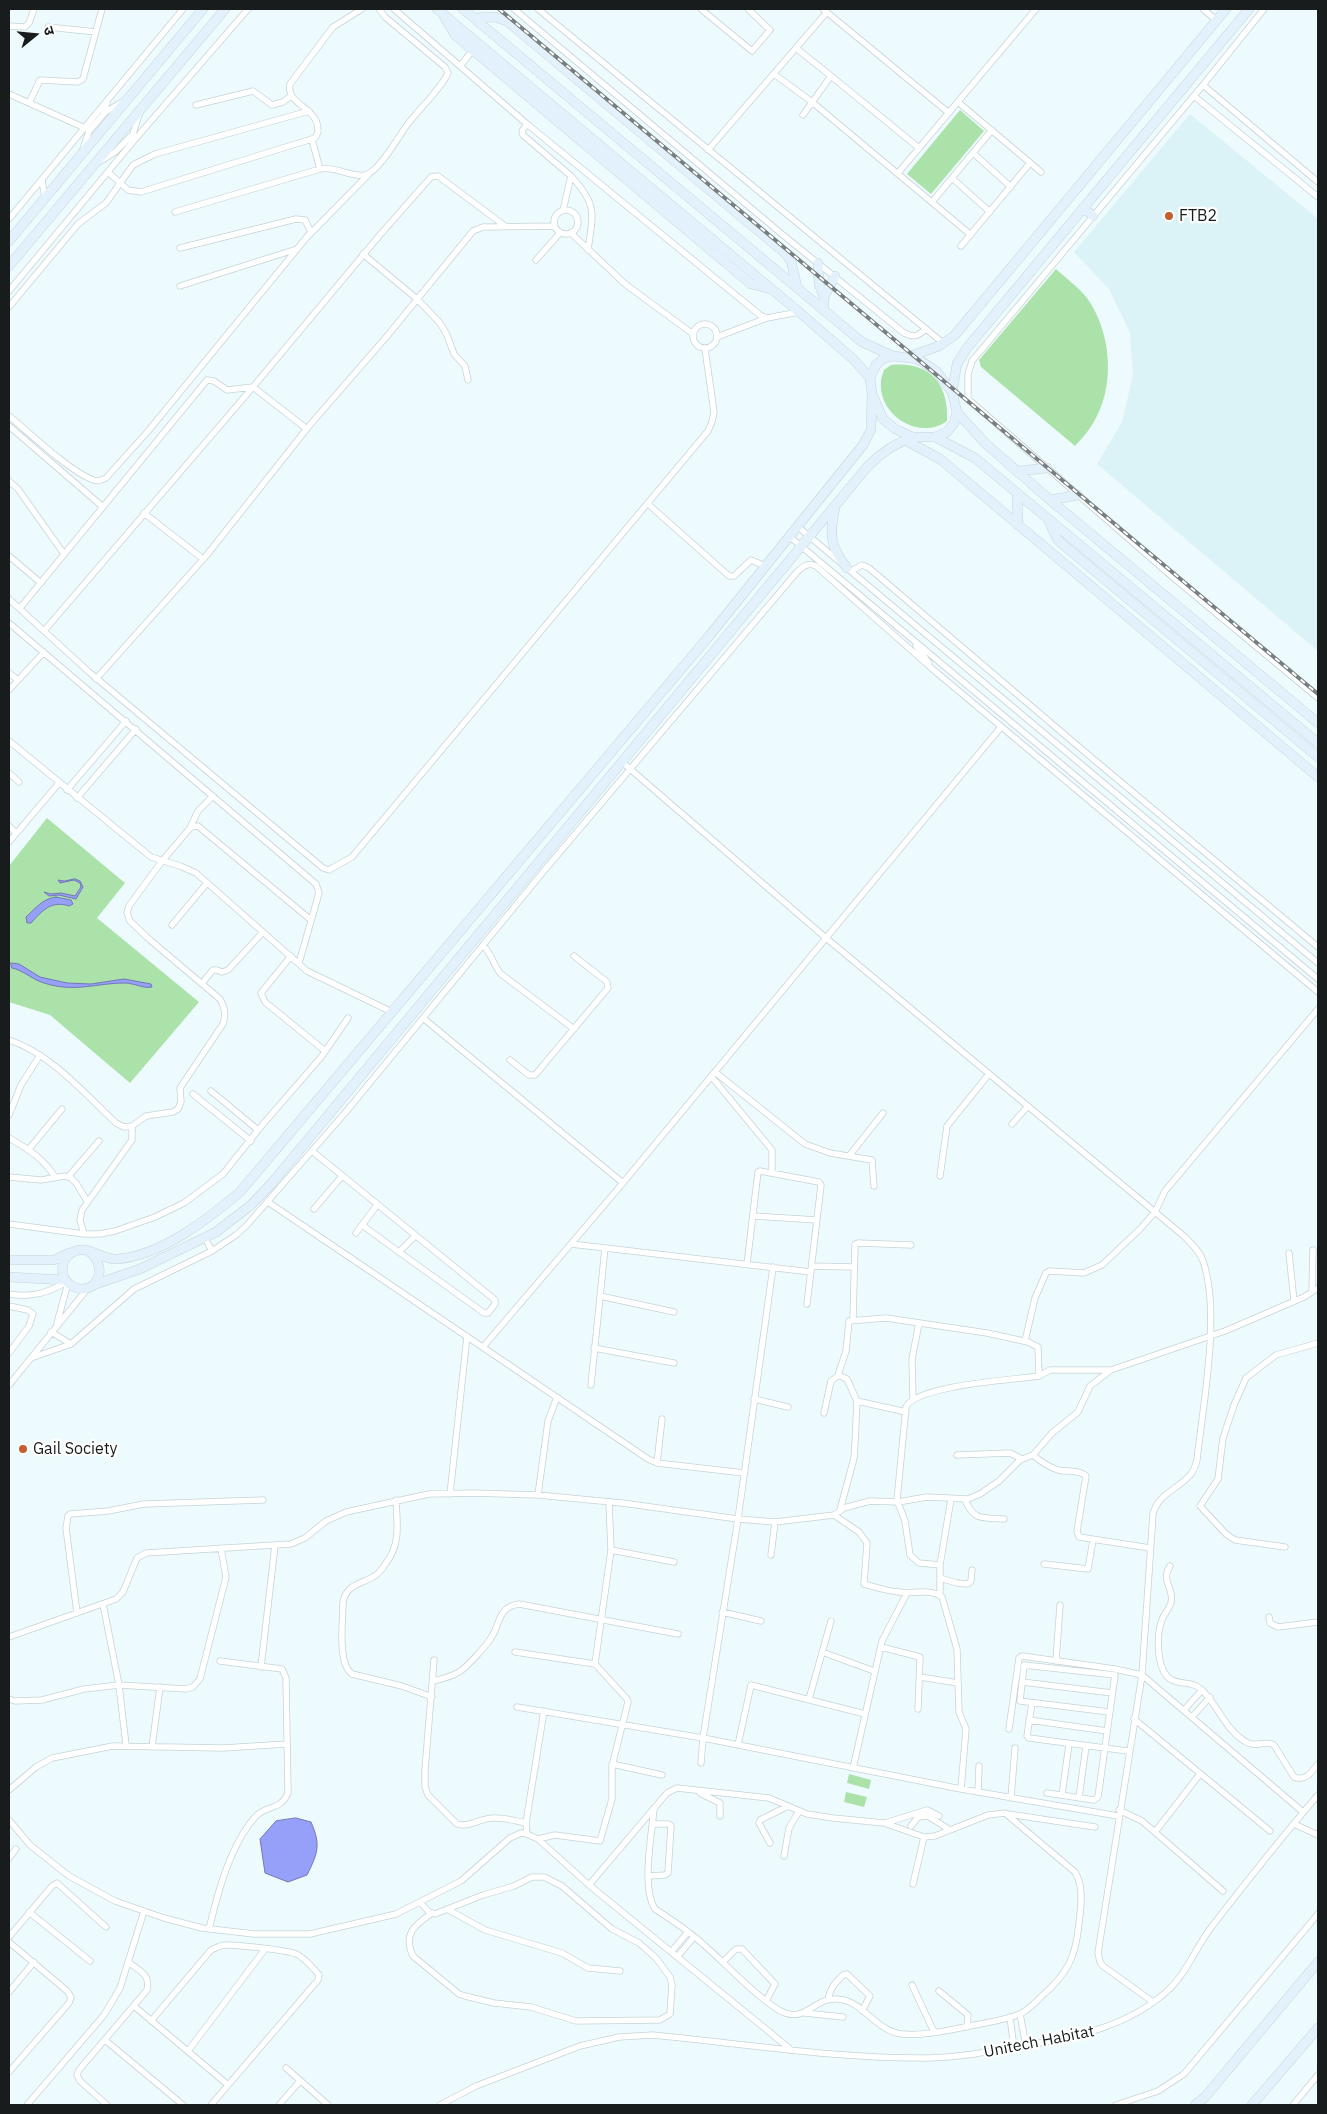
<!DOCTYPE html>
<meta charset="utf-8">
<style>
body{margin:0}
#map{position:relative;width:1327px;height:2114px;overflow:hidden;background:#eefbfe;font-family:"IBM Plex Sans","Noto Sans Devanagari",sans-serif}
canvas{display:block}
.frame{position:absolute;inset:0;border:10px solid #181c1d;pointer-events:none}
.north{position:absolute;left:10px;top:10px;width:50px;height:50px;-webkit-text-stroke:4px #fff;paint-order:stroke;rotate:73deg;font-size:14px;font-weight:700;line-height:20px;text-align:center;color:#181c1d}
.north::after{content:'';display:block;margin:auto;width:18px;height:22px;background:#181c1d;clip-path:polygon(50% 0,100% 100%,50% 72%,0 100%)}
</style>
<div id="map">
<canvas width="1327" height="2114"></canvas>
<div class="frame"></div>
<div class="north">उ</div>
</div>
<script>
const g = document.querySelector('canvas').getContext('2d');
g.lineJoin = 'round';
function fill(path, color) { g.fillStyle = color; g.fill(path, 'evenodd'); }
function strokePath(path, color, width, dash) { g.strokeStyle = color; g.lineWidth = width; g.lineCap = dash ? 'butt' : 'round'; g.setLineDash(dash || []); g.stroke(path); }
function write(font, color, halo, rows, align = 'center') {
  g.font = font + ' "IBM Plex Sans",sans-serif'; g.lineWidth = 4.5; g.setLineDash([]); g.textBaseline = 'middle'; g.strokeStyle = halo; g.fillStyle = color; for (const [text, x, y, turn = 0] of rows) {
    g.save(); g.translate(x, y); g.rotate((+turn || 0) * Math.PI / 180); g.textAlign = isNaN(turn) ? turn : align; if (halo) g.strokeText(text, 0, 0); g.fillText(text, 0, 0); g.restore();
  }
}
fill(new Path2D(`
 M1190 114 1318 219V651L1097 464 1122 422 1133 375 1130 333 1109 289 1074 252Z`), '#dbf2f6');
fill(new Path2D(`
 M960 110 984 131 931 194 907 174Z
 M1056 269C1066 278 1079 288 1087 298 1112 333 1116 388 1092 425 1087 433 1081 439 1075 446L981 367 979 360Z
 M891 365C929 361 949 383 947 421 915 444 868 407 884 370Z
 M47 818 125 883 97 918 199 1002 130 1083 50 1015 9 1002V866Z
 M849 1774 871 1780 869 1789 847 1783Z
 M846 1792 867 1797 864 1807 844 1802Z`), '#aae2a9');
const water = new Path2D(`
 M75 879 80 881 83 887 76 899 59 895 49 896 44 892 51 894 61 893 75 896 81 887 80 883 74 880 60 883 58 880 64 881Z
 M56 897 71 900 73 904 69 906C51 900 42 911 31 923H27L26 917C36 908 42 899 56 897Z
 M11 963 19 964 40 977 67 983 91 984 124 979 151 984 152 987C144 989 134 983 125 983 96 983 75 993 44 983 33 980 23 970 12 968Z
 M296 1818 311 1822C321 1845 318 1853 307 1875L288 1882 265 1873 260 1839 276 1821Z`);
fill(water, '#97a0f8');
strokePath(water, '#7178b6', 1);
const street = new Path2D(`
 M394 9 527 124 760 315 767 318 799 312
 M514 9 783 235 904 333C914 338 918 336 926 329
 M538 9 943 343
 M701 9 752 51 770 30 748 9
 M823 9 949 113
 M1203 9 1216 20
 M1264 9 1203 85 972 361 968 374V399L1175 579 1318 698
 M9 26 25 27 29 23 34 9
 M48 27 96 32
 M796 48 831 76
 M461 65 473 50
 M774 74 812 102 971 235
 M1203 85 1318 182
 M9 94 85 128
 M1194 96 1318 197
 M958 102 1041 172
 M29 103 40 80 78 82 83 79 102 9
 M196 105 253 91 272 105 283 102 291 96
 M104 113 122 102
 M803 115 831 76 919 148
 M527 124 522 131 523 135 571 176 563 210
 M132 137 139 115
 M312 140 320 169
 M708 150 827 12
 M82 152 89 131 103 115 107 103
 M973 153 1011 187
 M99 162 115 152 132 135
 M108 172 128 190 141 192 315 138 318 132C318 128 318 123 315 119 308 106 286 101 290 84L333 27 362 9
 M898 173 1036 9
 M571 176C598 206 593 212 588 250
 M952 178 990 212
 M42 180 45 198
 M932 202 992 130
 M554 222a12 12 0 1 1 24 0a12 12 0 1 1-24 0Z
 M175 212 320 169C337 166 351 178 365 175 378 173 399 136 407 125 418 110 442 88 448 73L445 67 385 17 379 9
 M9 219 183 9
 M571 233 625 284 693 334
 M310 234 368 175
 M961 246 1030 163
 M363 254 417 299 440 323 447 335 454 354 465 366 468 380
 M536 260 560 233
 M180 286 297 249
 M9 291 131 144 248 9
 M9 307 78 224 106 203 133 165 155 154 309 111
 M693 336a12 12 0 1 1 24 0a12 12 0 1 1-24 0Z
 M717 337 767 318
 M9 416C30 433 67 469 91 479 96 482 101 481 106 478L149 430 311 232 305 220 296 219 180 248
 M9 426 103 507
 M9 481 18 489 64 554
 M648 504 729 576H734L751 560 765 566
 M144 513 203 559
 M797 526 1318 963
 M789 536 1318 979
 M9 556 41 583
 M851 571 862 565 869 568 1092 758 1318 947
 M9 599 89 672 323 868 329 870 352 857 708 431 712 422 714 412 705 349
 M20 608 207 380 214 381 227 390 253 387 307 429
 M9 623 316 884 319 893 299 963
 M44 631 253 387 379 236 431 177 438 176 505 226
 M916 646 929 663
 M936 672 1318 992
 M9 673 18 680
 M96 679 206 556 309 426 388 335 473 231 483 227 554 226
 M9 690 44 652
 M9 741 151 857 180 866 196 873 307 971 392 1012
 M622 762 826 938 1185 1237C1192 1244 1200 1252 1203 1261 1221 1312 1203 1405 1197 1460 1196 1464 1194 1470 1191 1474 1178 1490 1158 1493 1153 1514L1142 1675 1098 1953 1100 1962 1103 1966 1153 2002
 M9 773 19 782
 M67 790 126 721
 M77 798 136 729
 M9 826 16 833
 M190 828 198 811 213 796
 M9 842 59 783
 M172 925 207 883
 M483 945C493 956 493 965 501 974L574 1029
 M291 956 261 993 265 1002 325 1051
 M202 983 213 970H217L222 972 228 970 263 932
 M423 1018 623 1183
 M9 1040C50 1053 85 1094 116 1123L124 1127 132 1126 146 1116 173 1112 178 1109 181 1102 180 1088 223 1024C226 1014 225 1008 220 999L150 940 130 921 127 913 129 906 162 861 191 827 198 826 311 920
 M510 1060 529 1075H535L608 988 607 982 574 956
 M715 1072 805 1144 830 1153 872 1160 874 1186
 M711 1076 772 1150V1173
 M211 1091 258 1130
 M193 1094 251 1141
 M9 1115 21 1085 40 1055
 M1012 1124 1028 1106
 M9 1138C28 1149 43 1158 55 1177
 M29 1149 62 1109
 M312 1151 495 1300V1304L488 1313H484L399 1252 415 1236
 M849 1156 883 1113
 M940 1176 947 1126 989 1074
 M9 1177 41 1180 65 1176 71 1178 76 1183 87 1201
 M68 1177 99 1141
 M268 1202 648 1459 657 1463 744 1473
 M377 1205 362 1225 399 1252
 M314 1209 342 1176
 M753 1216 817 1220
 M9 1224 84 1234H100L115 1231 155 1217 184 1203 223 1174 258 1130 322 1056 348 1018
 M356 1233 362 1225
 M84 1234 80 1220 82 1210 132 1140V1126
 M205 1238 212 1251
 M571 1244 811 1272
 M1289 1253 1294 1301
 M747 1264 758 1172 760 1171 819 1182 821 1185 807 1304
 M812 1266 854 1267
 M773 1267 738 1519 703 1738 961 1789 1118 1816
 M1312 1292 1313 1250
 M9 1294C31 1298 47 1293 67 1282
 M600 1296 674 1312
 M9 1306 28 1310 33 1314 29 1326 9 1353
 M853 1320 855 1244 858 1243 911 1245
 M57 1323 68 1283
 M51 1332 71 1344
 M1025 1341 1035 1298 1046 1273 1049 1271 1084 1273 1102 1265 1140 1229 1155 1212 1165 1191 1318 1009
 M483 1347 617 1190 1001 727
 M594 1348 674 1363
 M31 1358 71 1344 134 1289 212 1251 236 1235 247 1225 345 1113 543 872 797 572C803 567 807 562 816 566L937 673
 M9 1385 88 1288
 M591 1385 605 1248
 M913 1398 912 1359 919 1323
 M754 1399 788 1407
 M857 1401 906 1412
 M824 1413 831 1381 838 1376
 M957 1455 1010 1453 1022 1459
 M1033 1455C1040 1461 1049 1467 1058 1470 1067 1472 1080 1470 1086 1476L1077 1531 1079 1537 1150 1548
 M657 1463 662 1419
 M450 1494 467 1336
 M538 1495 548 1421 557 1397
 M396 1500C397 1523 401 1544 386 1563 383 1568 379 1574 373 1577 359 1585 347 1584 343 1602 343 1620 337 1663 352 1674L402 1686 432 1697
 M965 1500C975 1522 982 1517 1004 1519
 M840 1510 854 1458 855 1443 857 1401 847 1379 838 1375 846 1351 849 1321 886 1318 987 1333 1028 1342 1038 1347 1039 1376
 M834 1515 859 1532 867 1543 864 1584C875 1587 887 1591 899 1592 912 1594 931 1588 942 1597L957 1649 959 1712 966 1729 961 1789
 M1285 1547 1235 1540 1226 1534 1200 1506 1218 1479 1223 1438 1234 1405 1246 1378 1276 1355 1318 1343
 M611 1550 674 1562
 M771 1555 775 1522
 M1044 1564 1088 1569 1093 1540
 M940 1565 919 1563 910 1555 905 1521 897 1500 906 1407C917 1385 1013 1380 1039 1376L1050 1370H1111
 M1170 1566C1160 1581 1175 1589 1171 1603 1169 1609 1164 1614 1162 1620 1156 1635 1156 1672 1172 1680 1182 1685 1192 1681 1201 1689 1219 1706 1225 1731 1248 1743 1257 1747 1266 1740 1274 1745L1294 1777C1305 1782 1312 1772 1318 1764
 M940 1578 957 1583 968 1584 971 1581 972 1570
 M940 1595V1565L951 1499
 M103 1604 119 1685 126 1745
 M722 1612 761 1621
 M77 1613 66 1528 68 1516 70 1514 108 1511 144 1504 263 1500
 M1269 1617 1270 1623 1278 1627 1318 1622
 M9 1637 116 1599 123 1592 137 1558 146 1553 291 1544 305 1538 326 1521 346 1512 429 1494 472 1493 538 1495 622 1503 738 1519 775 1522 834 1515 844 1508 870 1501 898 1502 927 1497 968 1499 980 1494 999 1481 1020 1460 1033 1455 1052 1433 1078 1412 1090 1386 1111 1370 1225 1331 1304 1297 1318 1288
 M881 1647 920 1657 918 1709
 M515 1652 595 1664
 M822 1652 874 1671
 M434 1660 425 1770V1787L428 1795 457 1824C469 1828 481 1818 493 1818 504 1817 516 1821 526 1823
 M1056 1661 1060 1605
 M261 1667 275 1545
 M920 1677 958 1683
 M433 1681C441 1679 451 1677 459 1672 466 1668 486 1646 491 1638 500 1626 497 1607 519 1604L678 1634
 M1022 1682 1112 1693
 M9 1699 15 1701 42 1700 84 1689 119 1685 186 1689 193 1687 200 1679 226 1577 221 1548
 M809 1699 831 1621
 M1032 1703 1027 1736 1029 1738 1128 1751
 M517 1707 703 1738 701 1763
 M1184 1710 1202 1690
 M1192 1717 1210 1697
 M1134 1719 1270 1831
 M1029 1720 1107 1731
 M1009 1729 1019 1658 1022 1656 1115 1669 1142 1675 1303 1812
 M738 1745 751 1685 865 1714
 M152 1747 160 1687
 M612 1764 662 1775
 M853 1768 882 1641 907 1593
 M9 1790 36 1767 52 1758 113 1746 223 1748 287 1744
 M978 1792 979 1766
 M700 1793 720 1803V1816
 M1047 1793 1094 1800 1098 1797 1115 1675 1024 1665 1020 1701 1109 1712
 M1062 1795 1069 1744
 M1011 1798 1015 1748
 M1079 1798 1086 1746
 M1119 1810 1142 1821 1223 1891
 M1008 1814 1095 1827
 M9 1820 30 1845 69 1876 115 1901 164 1918 202 1928 254 1934H310L396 1914 461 1881 510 1838 521 1833 527 1834 538 1839 589 1885 789 2048
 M885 1823 927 1810 939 1816
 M1294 1824 1318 1835
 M911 1826 918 1817 928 1816 950 1830
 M1155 1832 1200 1774
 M527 1834 526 1823 544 1711
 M538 1839 555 1835 600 1841 612 1799V1766L628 1702 627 1699 595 1664 611 1550 609 1502
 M770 1843 759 1823 760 1820 788 1806
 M784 1856 789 1828 799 1811
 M9 1858 16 1849
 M649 1876 665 1875 668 1873 671 1826 669 1824H653
 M913 1884 924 1837
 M589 1885 667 1793 677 1788 769 1798 807 1814 833 1818 884 1823 924 1837 935 1836 988 1815 1005 1813 1075 1872C1084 1887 1081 1906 1079 1923 1076 1958 1067 1974 1041 1997 1035 2003 1028 2010 1020 2014 1003 2021 983 2023 965 2027 945 2031 923 2036 902 2034 875 2031 863 2000 837 1999 816 1997 806 2021 785 2013 764 2005 723 1961 704 1945 689 1931 672 1920 655 1909 641 1887 652 1834 654 1808
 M420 1902 429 1912 435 1914 483 1895 514 1886 532 1877H544L562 1886 612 1929 639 1943 656 1958 670 1977 672 1985 670 2014 660 2020 576 2021 531 2007 494 2003 465 1996 459 1994 413 1956C402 1934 416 1924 432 1913
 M447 1909 485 1930 562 1953 588 1968 620 1971
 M29 1912 90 1961
 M209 1929C218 1892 230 1845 256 1816 267 1805 280 1811 288 1793L286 1678 282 1669 220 1661
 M9 1937 52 1886 57 1883 106 1927
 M9 1942 67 1991 71 1997 69 2003 9 2072
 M671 1952 688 1932
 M677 1957 694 1937
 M723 1962 736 1949H742L775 1984 766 2001
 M912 1985 934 2032
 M939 1991 968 2015 967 2027
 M9 1992 34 1962
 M828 2000C830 1988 835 1983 843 1975L847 1974 870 1996 862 2011
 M134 2006 228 2085
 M805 2013 843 2017
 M1020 2014 1026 2046
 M1010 2017 1014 2048
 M151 2021 211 1950C216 1948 220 1945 226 1945 238 1945 286 1950 296 1954 304 1957 313 1968 319 1975L318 1980 211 2105
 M105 2040 183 2105
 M188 2051 265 1949
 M286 2068 328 2105
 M27 2105 104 2015 120 1988 144 1911
 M107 2105 80 2081 77 2075 79 2070 147 1990C151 1975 139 1970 128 1962
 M279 2105 300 2081
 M440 2105 476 2086 580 2046 619 2037 653 2035C745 2044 837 2059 929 2058 964 2057 999 2050 1034 2044 1081 2036 1129 2025 1166 1992 1187 1974 1196 1946 1213 1925 1247 1881 1282 1837 1318 1795
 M1116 2105 1158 2091 1184 2074 1318 1914
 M1293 2105 1318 2075`);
const secondary = new Path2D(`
 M437 9 799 312 853 359 870 378
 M463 9 862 342 893 356
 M444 16 455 35 751 284 771 289
 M474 18 495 17 507 21 785 253 791 261 797 287
 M1083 208 1093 216
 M9 241 203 9
 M818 263 819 284 824 297
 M9 266 225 9
 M824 311V297L835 276
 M911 356 939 346 955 335 1226 9
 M952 392 957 364 967 348 1249 9
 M957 412 954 423 947 432 935 437H913L895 429 883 419 872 394 870 378 876 365 884 358 893 356 918 359 937 372 952 392 957 412 985 443 1050 500 1318 723
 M935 437 975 458 1318 743
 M905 440 940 459 1318 777
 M1018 471 1047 468
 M1017 493 1018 525
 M1050 500 1078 495
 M835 508C829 535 830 546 847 568
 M1049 521 1057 539 1061 543 1318 757
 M90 1252C111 1271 93 1298 72 1286 59 1279 59 1259 73 1252 87 1244 102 1260 117 1259 161 1256 208 1219 240 1192L710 635 863 445 871 430 872 394
 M9 1260H54L69 1253
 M9 1277 65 1280
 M93 1285 140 1269 216 1232 251 1205 271 1184 868 466C881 453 895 443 913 437
 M1195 2105 1205 2097 1318 1962
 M1252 2105 1318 2028`);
strokePath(street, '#c6d3d6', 7);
strokePath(secondary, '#c6d3d6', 10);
strokePath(street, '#fff', 5.5);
strokePath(secondary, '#e3f1fc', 9);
const rail = new Path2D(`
 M499 9 1318 694`);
strokePath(rail, '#777f81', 4);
strokePath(rail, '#fff', 2, [5.5]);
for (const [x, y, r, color] of [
 [1169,216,5,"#c45e2e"],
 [23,1449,5,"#c45e2e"]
]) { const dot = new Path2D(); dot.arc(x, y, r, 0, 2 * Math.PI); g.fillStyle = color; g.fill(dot); strokePath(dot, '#fff', 2); }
write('16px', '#181c1d', '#fff', [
 ["FTB2",1179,216],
 ["Gail Society",33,1449]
], 'left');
write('16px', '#181c1d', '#fff', [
 ["Unitech Habitat",1039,2042,-11]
]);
</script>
